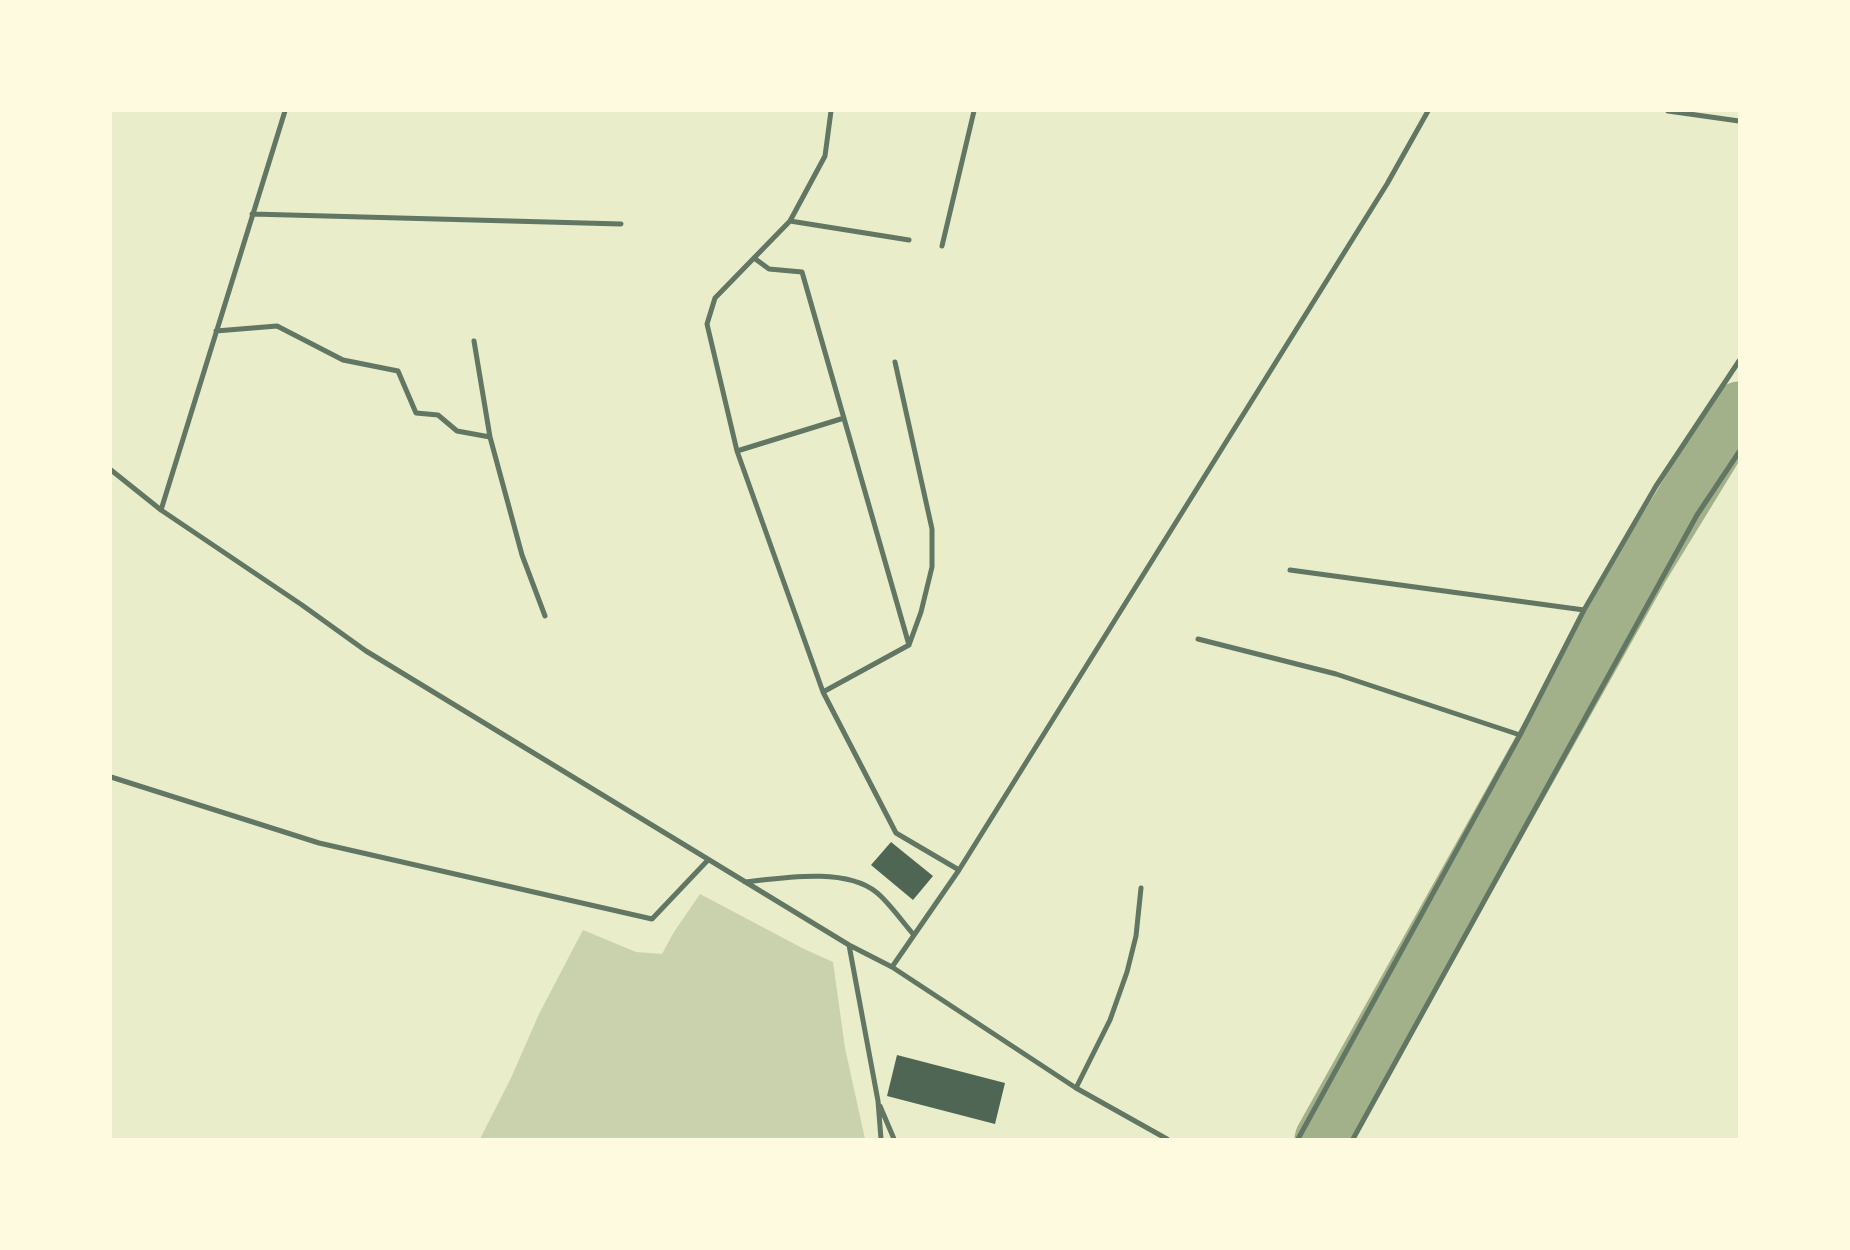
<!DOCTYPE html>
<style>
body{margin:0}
#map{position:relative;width:1850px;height:1250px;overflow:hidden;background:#e9edc9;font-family:"Archivo Narrow",sans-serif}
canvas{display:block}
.frame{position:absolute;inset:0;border:112px solid #fefae0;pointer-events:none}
</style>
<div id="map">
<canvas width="1850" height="1250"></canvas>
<div class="frame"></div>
</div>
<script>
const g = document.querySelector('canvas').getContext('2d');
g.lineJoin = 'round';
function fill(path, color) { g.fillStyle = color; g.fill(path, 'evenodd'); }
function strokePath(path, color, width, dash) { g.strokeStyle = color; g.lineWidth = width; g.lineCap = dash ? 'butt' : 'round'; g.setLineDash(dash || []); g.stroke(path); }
fill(new Path2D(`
 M700 894 804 949 833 962 845 1048 865 1139H480L511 1078 539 1014 583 930 636 952 662 954 674 932Z`), '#cad2ad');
strokePath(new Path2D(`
 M1322 1139 1641 569 1739 409`), '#a3b18a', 55);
fill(new Path2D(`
 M891 842 933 876 913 900 871 865Z
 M897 1055 1005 1083 995 1124 887 1096Z`), '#4f6655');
strokePath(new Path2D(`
 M831 111 825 156 790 221 715 298 707 324 737 451 823 692 896 833 959 870
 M1668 111 1739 121
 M252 214 621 224
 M790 221 909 240
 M942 246 974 111
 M754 258 769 269 802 272 909 645
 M216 331 277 326 343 360 398 371 416 413 438 415 457 431 490 437
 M474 341 490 437 522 555 545 616
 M737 451 844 418
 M111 470 161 510 302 605 366 651 849 945 892 967 1076 1088 1167 1139
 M161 510 285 111
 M1290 570 1584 610
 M1198 639 1336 674 1520 735
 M823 692 909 645 921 612 932 567V529L895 362
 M111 777 319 843 652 919 708 860
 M745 882C782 878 845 867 876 892 888 901 904 924 914 935
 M849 945 878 1101 881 1139
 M892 967 959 870 1387 184 1428 111
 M1076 1088 1110 1020 1127 972 1136 936 1141 888
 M880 1106 894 1139
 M1298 1139 1520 735 1584 610 1656 486 1739 361
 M1353 1139 1697 515 1739 452`), '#617663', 5);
</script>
